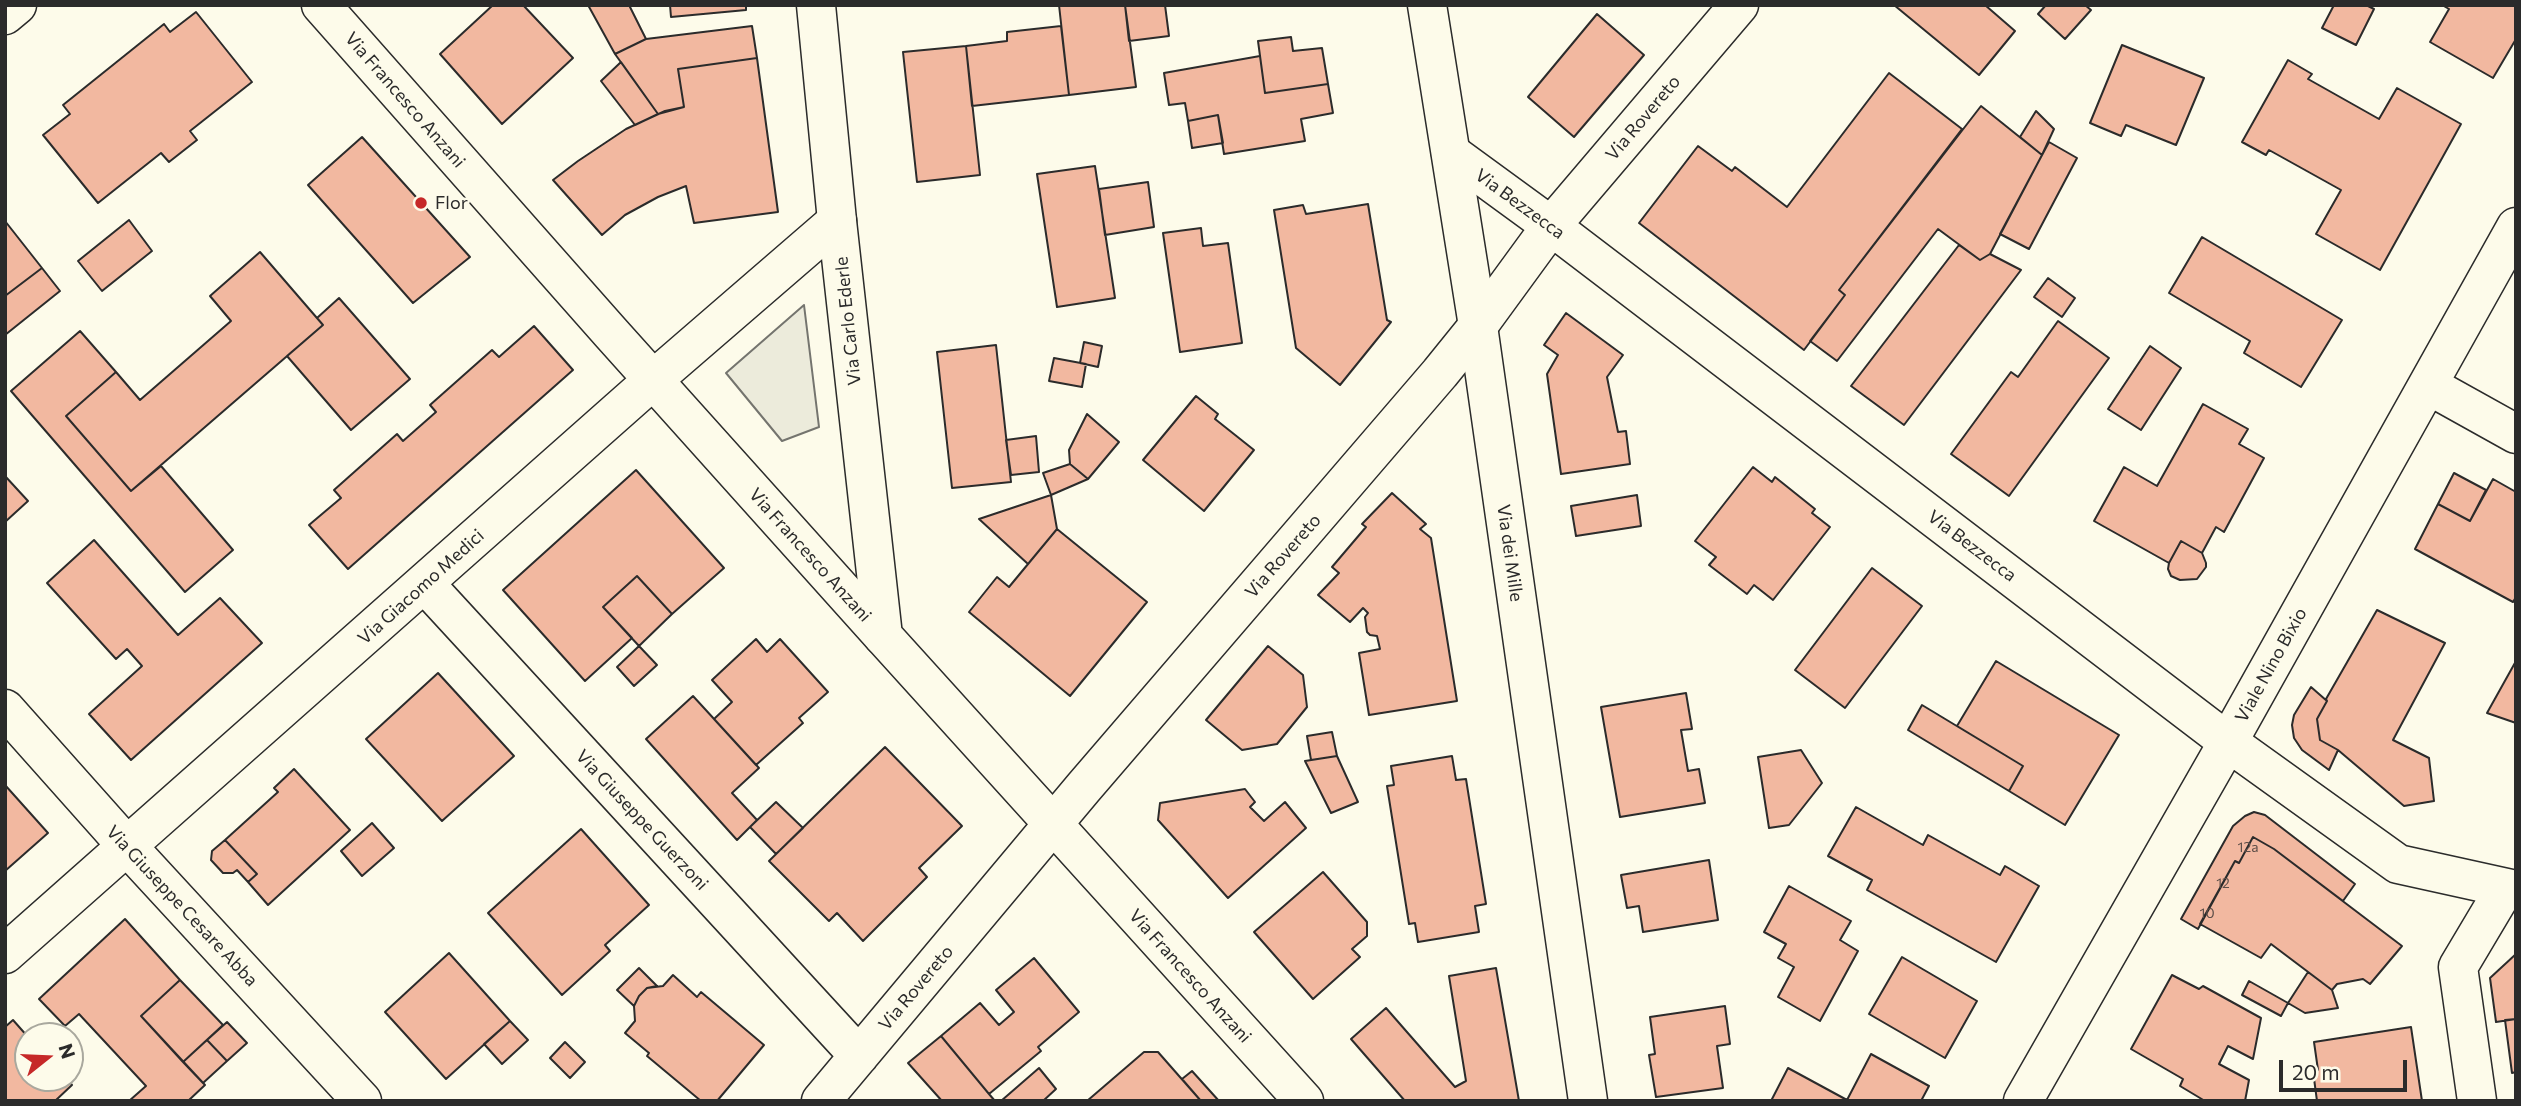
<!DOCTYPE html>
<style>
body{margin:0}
#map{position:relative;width:2521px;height:1106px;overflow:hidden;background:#fdfbea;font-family:Commissioner,sans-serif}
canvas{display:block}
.frame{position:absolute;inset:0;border:7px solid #2b2b2b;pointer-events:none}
.north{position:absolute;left:14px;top:1022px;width:70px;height:70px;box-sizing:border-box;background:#fdfbea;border:2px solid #a9a89e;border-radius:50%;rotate:72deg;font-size:19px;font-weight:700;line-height:28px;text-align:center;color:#2b2b2b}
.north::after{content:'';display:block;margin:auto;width:24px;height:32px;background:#c62828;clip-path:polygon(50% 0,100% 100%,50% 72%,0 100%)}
.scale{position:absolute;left:2279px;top:1060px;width:128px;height:32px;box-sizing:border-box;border:4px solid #2b2b2b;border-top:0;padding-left:9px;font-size:21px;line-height:24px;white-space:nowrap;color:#2b2b2b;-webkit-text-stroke:5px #fdfbea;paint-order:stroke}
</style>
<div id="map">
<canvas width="2521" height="1106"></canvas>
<div class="frame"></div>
<div class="north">N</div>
<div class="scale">20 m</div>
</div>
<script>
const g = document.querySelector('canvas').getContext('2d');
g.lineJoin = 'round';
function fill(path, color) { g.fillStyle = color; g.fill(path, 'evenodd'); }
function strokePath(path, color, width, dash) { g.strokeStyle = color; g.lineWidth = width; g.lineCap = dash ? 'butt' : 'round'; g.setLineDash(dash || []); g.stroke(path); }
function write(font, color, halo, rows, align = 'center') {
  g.font = font + ' Commissioner,sans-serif'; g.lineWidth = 5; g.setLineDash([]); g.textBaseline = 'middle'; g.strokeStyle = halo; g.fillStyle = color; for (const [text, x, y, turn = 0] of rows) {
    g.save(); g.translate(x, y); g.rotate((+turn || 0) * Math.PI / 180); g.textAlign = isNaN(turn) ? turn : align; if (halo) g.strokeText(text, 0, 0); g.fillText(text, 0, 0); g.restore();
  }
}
const green = new Path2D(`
 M804 305 819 427 782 441 726 373Z`);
fill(green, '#ecebdb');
strokePath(green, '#74746e', 2);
const building = new Path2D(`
 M493 5H523L573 58 502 124 440 54Z
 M588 5H629L646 39 615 54Z
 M670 5H746V10L671 17Z
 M1059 5H1125L1136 87 1069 95Z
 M1125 5H1165L1169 36 1129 41Z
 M1894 5H1985L2015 31 1979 75Z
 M2046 5H2085L2091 10 2065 39 2038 14Z
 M2334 5H2366L2374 9 2356 45 2322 28Z
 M2442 5H2516V39L2493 78 2430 42 2449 9Z
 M196 12 252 82 190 131 197 140 169 162 161 153 98 203 43 135 70 114 63 105 164 24 170 32Z
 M1597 14 1644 55 1574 137 1528 97Z
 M752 26 757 58 678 69 684 107 658 114 615 54 646 39Z
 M1061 26 1069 95 972 106 966 46 1007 41V32Z
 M1291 37 1293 51 1322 48 1328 84 1265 93 1258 41Z
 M2122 45 2204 78 2176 145 2126 125 2121 136 2090 123Z
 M966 46 980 175 917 182 903 52Z
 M1260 56 1265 93 1328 84 1333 113 1301 119 1305 141 1224 154 1218 115 1188 121 1185 103 1169 105 1164 73Z
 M757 58 778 212 694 223 686 186 658 197 625 215 602 235 553 180 578 161 626 129 665 111 684 107 678 69Z
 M2288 60 2312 74 2308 79 2379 119 2397 88 2461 124 2380 270 2316 234 2341 190 2269 150 2266 155 2242 142Z
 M621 62 658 114 635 125 601 81Z
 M1889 73 1962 129 1839 290 1845 295 1804 350 1639 223 1698 146 1732 171 1735 167 1787 207Z
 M1981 106 2042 155 1990 254 1980 260 1938 229 1837 361 1810 341 1845 295 1839 290Z
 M2036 111 2054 129 2042 155 2020 137Z
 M1218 115 1223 143 1192 148 1188 121Z
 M362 137 470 257 413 303 308 185Z
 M2049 142 2077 158 2029 249 2000 234Z
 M1095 166 1115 298 1057 307 1037 174Z
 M1148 182 1154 227 1105 235 1099 189Z
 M1368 204 1387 320 1391 322 1340 385 1296 348 1274 210 1303 205 1306 214Z
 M129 220 152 251 102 291 78 261Z
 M5 221 42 268 5 296Z
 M1201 228 1203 246 1228 243 1242 343 1180 352 1163 233Z
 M2202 237 2342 320 2301 387 2244 353 2250 341 2169 293Z
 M1959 245 1980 260 1990 254 2021 270 1904 425 1851 386Z
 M260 252 323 325 131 491 66 416 116 372 140 400 231 321 210 296Z
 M42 268 60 291 5 335V296Z
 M2048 278 2075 298 2062 317 2034 297Z
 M339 298 410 379 351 430 287 356 323 325 317 318Z
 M1566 313 1623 355 1607 377 1618 432 1626 431 1630 464 1561 474 1547 374 1558 355 1544 345Z
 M2058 321 2109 358 2009 496 1951 454 2011 372 2018 377Z
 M534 326 573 370 348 569 309 525 341 498 334 490 397 434 403 441 436 412 430 405 492 350 499 357Z
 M80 331 116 372 66 416 131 491 161 466 233 550 185 592 11 391Z
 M1084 342 1102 346 1098 367 1080 363Z
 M996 345 1011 482 952 488 937 352Z
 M2150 346 2181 368 2141 430 2108 409Z
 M1054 358 1086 364 1082 387 1049 381Z
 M1196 396 1218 414 1215 419 1254 450 1204 511 1143 460Z
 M2203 404 2248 429 2239 444 2264 458 2224 532 2216 527 2202 553 2181 541 2169 563 2094 521 2124 467 2157 486Z
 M1087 414 1119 442 1088 479 1070 464 1069 450Z
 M1036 436 1039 472 1011 475 1006 440Z
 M1070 464 1088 479 1051 495 1043 473Z
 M1753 467 1772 482 1775 477 1815 509 1812 513 1830 527 1773 600 1754 585 1747 594 1709 565 1716 557 1695 541Z
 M636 470 724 568 672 614 637 576 603 607 632 638 585 681 503 590Z
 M2454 473 2486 490 2470 521 2438 504Z
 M5 476 28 501 5 522Z
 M2493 479 2516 492V597L2513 602 2415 549 2438 504 2470 521Z
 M1392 493 1426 524 1420 529 1431 538 1457 701 1369 715 1359 653 1380 649 1377 636 1370 635 1367 632 1365 617 1368 613 1363 608 1350 622 1318 595 1339 573 1332 567 1366 527 1362 524Z
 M1051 495 1057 529 1028 564 979 519Z
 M1637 495 1641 526 1576 536 1571 506Z
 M1057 529 1147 602 1070 696 969 612 997 577 1009 587Z
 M94 540 178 635 220 598 262 643 131 760 89 714 142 666 127 649 116 659 47 583Z
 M2181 541 2202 553 2206 563V567L2197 579 2180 580 2171 576 2168 569 2169 563Z
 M1872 568 1922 606 1845 708 1795 670Z
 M637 576 672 614 639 646 603 607Z
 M2377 610 2445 643 2393 740 2429 758 2434 801 2404 806 2338 750 2320 740 2317 719 2327 701 2326 699Z
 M756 639 767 652 780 639 828 692 799 718 803 723 756 765 714 719 732 702 712 680Z
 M639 646 657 665 634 686 617 667Z
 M1268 646 1303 675 1307 707 1277 744 1242 750 1206 720Z
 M1996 661 2119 735 2065 825 2009 791 2023 766 1957 726Z
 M2516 661V723L2487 713Z
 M438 673 514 756 442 821 366 739Z
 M2311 687 2327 701 2317 719 2320 740 2338 750 2329 770 2302 750 2294 738 2292 725 2294 715Z
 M1686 693 1692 729 1681 730 1688 771 1699 769 1705 803 1620 817 1601 707Z
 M693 696 759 768 732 793 757 820 737 840 646 739Z
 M1922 705 2023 766 2009 791 1908 730Z
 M1332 732 1337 756 1311 760 1307 736Z
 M885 747 962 826 919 868 927 877 863 941 837 913 829 921 769 861Z
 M1801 750 1822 783 1789 825 1769 828 1758 757Z
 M1337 756 1358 802 1331 813 1305 761Z
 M1452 756 1456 780 1466 779 1486 904 1475 906 1479 932 1418 942 1415 923 1409 924 1387 786 1394 785 1391 766Z
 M294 769 350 830 268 905 248 882 257 874 225 840 278 792 274 788Z
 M5 785 48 833 5 871Z
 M1245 789 1255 802 1250 807 1264 821 1285 802 1306 828 1228 898 1158 820 1160 803Z
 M776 802 803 828 776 854 750 827Z
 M1856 807 1923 845 1928 835 2000 875 2005 866 2039 886 1996 962 1867 890 1872 880 1828 856Z
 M2254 812 2265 815 2355 884 2343 901 2274 849 2253 837 2239 863 2235 861 2198 929 2181 919 2233 826 2245 816Z
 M372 823 394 848 362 876 341 851Z
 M581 829 649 905 605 945 610 951 562 995 488 913Z
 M2253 837 2274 849 2402 946 2370 984 2363 979 2337 984 2332 990 2271 944 2261 958 2200 924 2235 861 2239 863Z
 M225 840 257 874 248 882 237 870 233 873H223L211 860 212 851Z
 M1709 860 1718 920 1643 932 1639 906 1627 908 1621 875Z
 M1323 872 1367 922V936L1352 949 1360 957 1313 999 1254 932Z
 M1789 886 1851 921 1840 940 1858 951 1820 1021 1778 997 1794 967 1778 958 1786 944 1764 932Z
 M125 919 180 980 141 1016 205 1085 188 1101H129L146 1086 79 1014 65 1026 39 999Z
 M449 953 510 1021 446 1079 385 1012Z
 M2516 954V1019L2496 1022 2490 978Z
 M1902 957 1977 1001 1945 1058 1869 1014Z
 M1034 958 1079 1012 1038 1047 1041 1051 989 1094 941 1036 980 1003 999 1025 1014 1012 996 990Z
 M639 968 657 986 647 988 639 996 634 1006 617 990Z
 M1496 968 1519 1101H1405L1351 1039 1386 1008 1455 1087 1466 1081 1449 976Z
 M2308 972 2332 990 2338 1008 2305 1013 2288 1003Z
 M673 975 697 997 701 992 764 1045 717 1101H701L647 1056 649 1053 625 1033 635 1021 634 1006 639 996 647 988 663 986Z
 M2172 975 2199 989 2203 986 2261 1018 2253 1059 2228 1046 2219 1064 2249 1080 2245 1101H2205L2180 1086 2183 1079 2131 1049Z
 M180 980 223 1025 183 1062 141 1016Z
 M2249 981 2288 1003 2281 1016 2242 995Z
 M1725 1006 1730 1044 1717 1046 1723 1088 1656 1097 1649 1055 1655 1054 1650 1017Z
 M2516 1019V1072L2512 1073 2505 1020Z
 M13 1020 28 1037V1078H66L72 1085 55 1101H5V1027Z
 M510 1021 528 1040 502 1064 484 1044Z
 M227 1022 247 1043 227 1061 207 1040Z
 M2411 1027 2422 1101H2317L2313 1071 2318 1070 2314 1042Z
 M941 1036 989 1094 995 1101H942L908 1063Z
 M207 1040 227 1061 203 1083 183 1062Z
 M565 1042 585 1062 570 1078 550 1058Z
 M1144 1052H1158L1201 1101H1087Z
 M1871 1054 1929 1086 1921 1101H1771L1788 1068 1847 1100Z
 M1039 1068 1056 1089 1043 1101H1001Z
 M1192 1071 1219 1101H1201L1182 1079Z`);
fill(building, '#f2b8a0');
strokePath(building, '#2b2b2b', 2);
const minor = new Path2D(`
 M321 5 611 333 883 636
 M1451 153 1551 226 2228 742 2398 864 2516 890
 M2428 385 2516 434
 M425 584 859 1056
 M5 709 127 846 362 1101
 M5 954 653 380 837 221
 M821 1101 1084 787 1440 373 1478 326 1551 226 1739 5
 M2023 1101 2228 742 2516 227
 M2477 1101 2458 967 2505 888`);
const tertiary = new Path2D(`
 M816 5 837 221 883 636 1304 1101
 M1427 5 1478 326 1588 1101
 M5 15 17 5`);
strokePath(minor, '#2b2b2b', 41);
strokePath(tertiary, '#2b2b2b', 41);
strokePath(minor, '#fdfbea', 38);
strokePath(tertiary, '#fdfbea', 38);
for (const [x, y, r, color] of [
 [421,203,7,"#c62828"]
]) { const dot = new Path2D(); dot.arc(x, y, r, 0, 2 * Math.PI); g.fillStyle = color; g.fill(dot); strokePath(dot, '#fdfbea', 2.5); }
write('14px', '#5d4e48', null, [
 ["12a",2248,847],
 ["12",2223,883],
 ["10",2207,913]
]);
write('18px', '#2b2b2b', '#fdfbea', [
 ["Via Francesco Anzani",405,100,49],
 ["Via Rovereto",1643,118,-50],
 ["Via Bezzecca",1520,204,36],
 ["Via Carlo Ederle",848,321,-96],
 ["Via Bezzecca",1972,546,37],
 ["Via dei Mille",1510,553,82],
 ["Via Francesco Anzani",810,555,48],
 ["Via Rovereto",1283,556,-49],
 ["Via Giacomo Medici",421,587,-42],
 ["Viale Nino Bixio",2271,665,-61],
 ["Via Giuseppe Guerzoni",642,820,47],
 ["Via Giuseppe Cesare Abba",182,906,47],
 ["Via Francesco Anzani",1190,976,48],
 ["Via Rovereto",916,988,-50]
]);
write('18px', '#2b2b2b', '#fdfbea', [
 ["Flor",435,203]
], 'left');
</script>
